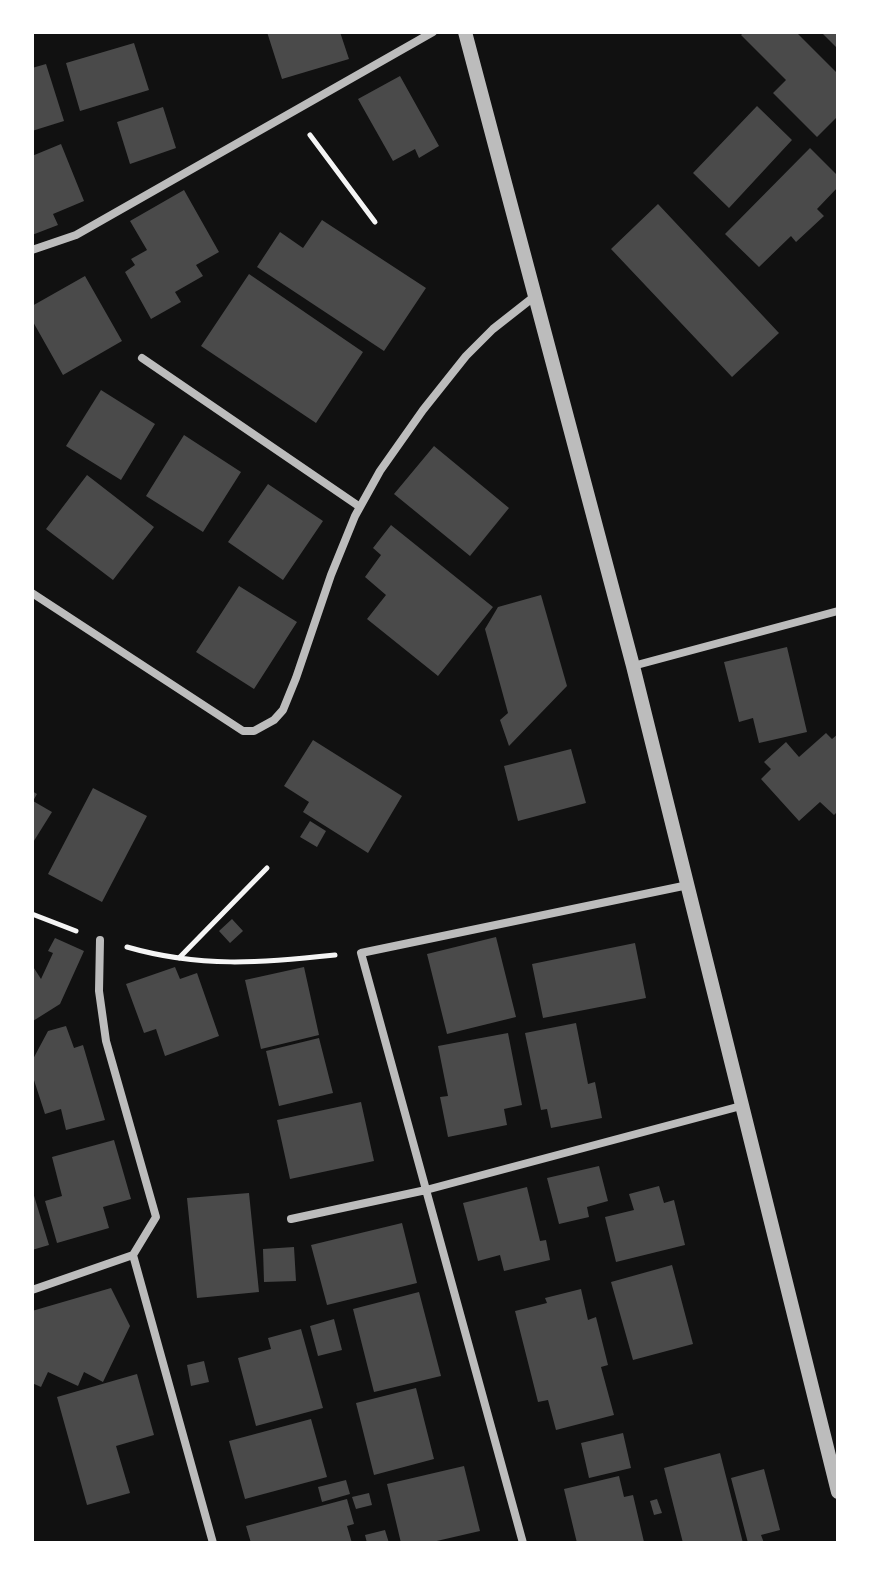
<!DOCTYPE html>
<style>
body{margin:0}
#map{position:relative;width:870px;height:1575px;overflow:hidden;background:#111;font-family:"Roboto Condensed",sans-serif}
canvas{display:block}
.frame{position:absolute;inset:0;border:34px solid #fff;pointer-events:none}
</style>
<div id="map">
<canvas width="870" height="1575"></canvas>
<div class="frame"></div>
</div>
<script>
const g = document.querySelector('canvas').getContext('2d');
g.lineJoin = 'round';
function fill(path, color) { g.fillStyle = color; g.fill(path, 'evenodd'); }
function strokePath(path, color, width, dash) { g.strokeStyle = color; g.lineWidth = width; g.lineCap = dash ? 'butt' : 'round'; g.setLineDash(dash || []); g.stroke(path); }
fill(new Path2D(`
 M267 32H340L349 59 282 79Z
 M744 32H796L838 74V116L817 137 773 93 786 80 741 35Z
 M821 32H838V49Z
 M134 43 149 90 80 111 66 63Z
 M46 64 64 121 32 131V68Z
 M400 76 439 146 419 158 415 149 393 161 358 99Z
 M757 106 792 140 729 208 693 173Z
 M163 107 176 148 130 164 117 122Z
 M61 144 84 201 53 214 58 225 32 235V156Z
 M810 148 838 176V187L817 209 824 216 796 242 791 236 759 267 725 234Z
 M184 190 219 252 196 265 203 276 175 292 181 302 151 319 125 272 135 265 131 259 147 250 130 221Z
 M658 204 779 333 732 377 611 249Z
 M322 220 426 288 384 351 257 267 280 232 303 248Z
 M249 274 363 352 316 423 201 346Z
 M85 276 122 341 63 375 32 320V306Z
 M101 390 155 424 121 480 66 446Z
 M184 435 241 472 203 532 146 496Z
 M434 446 509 508 470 556 394 494Z
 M87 475 154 527 113 580 46 529Z
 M268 484 323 521 283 580 228 542Z
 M391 525 493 607 438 676 367 619 386 595 365 577 381 555 373 548Z
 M239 586 297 622 254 689 196 652Z
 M541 595 567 686 509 746 500 720 508 713 485 629 498 607Z
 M787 647 807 732 759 743 753 718 739 722 724 662Z
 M826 733 832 739 838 734V811L834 815 820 802 799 821 761 779 771 769 764 762 786 742 799 757Z
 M313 740 402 796 368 853 303 812 309 802 284 786Z
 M571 749 586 803 518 821 504 766Z
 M93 788 147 816 102 902 48 874Z
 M32 791 37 794 33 801 52 812 32 844Z
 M310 821 326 831 317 847 300 837Z
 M232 919 243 931 230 943 219 931Z
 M496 937 516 1017 447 1034 427 954Z
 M55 938 84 951 60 1004 33 1021 32 965 41 979 53 953 48 951Z
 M635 943 646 998 543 1018 532 964Z
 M175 967 180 979 197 973 219 1036 165 1056 156 1029 144 1033 126 984Z
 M304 967 319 1035 261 1049 245 980Z
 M576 1023 588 1084 595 1082 602 1118 551 1128 547 1109 541 1110 525 1033Z
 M66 1026 74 1048 83 1045 105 1120 66 1130 61 1109 45 1114 32 1074V1061L48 1031Z
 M508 1033 522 1105 504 1109 507 1125 448 1137 440 1097 448 1096 438 1046Z
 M319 1038 333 1093 279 1106 266 1051Z
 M361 1102 374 1161 290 1179 277 1120Z
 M114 1140 131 1199 103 1207 109 1228 57 1243 45 1201 62 1196 52 1157Z
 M599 1166 608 1201 587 1207 589 1217 559 1224 547 1178Z
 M659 1186 664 1203 674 1200 685 1245 616 1262 605 1217 634 1210 629 1194Z
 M527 1187 540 1241 546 1240 550 1260 504 1271 500 1255 478 1261 463 1203Z
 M32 1189 49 1245 32 1250Z
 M249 1193 259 1292 197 1298 187 1198Z
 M402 1223 417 1283 327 1305 311 1245Z
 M294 1247 296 1281 264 1282 263 1249Z
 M672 1265 693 1344 633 1360 611 1282Z
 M111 1288 130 1326 103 1382 84 1372 78 1386 48 1372 41 1387 32 1383V1311Z
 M581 1289 588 1320 596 1317 608 1365 601 1367 614 1415 556 1430 548 1400 538 1402 515 1311 547 1303 545 1298Z
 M419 1292 441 1376 374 1392 353 1309Z
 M334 1319 342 1350 318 1356 310 1326Z
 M301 1329 323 1408 256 1426 238 1358 271 1349 268 1338Z
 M204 1361 209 1382 191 1386 187 1365Z
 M137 1374 154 1435 116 1446 130 1493 87 1505 57 1397Z
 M416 1388 434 1459 374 1475 356 1403Z
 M311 1419 327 1477 245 1499 229 1441Z
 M623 1433 631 1468 589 1478 581 1443Z
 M720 1453 743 1543H683L664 1468Z
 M464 1466 480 1531 428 1543H401L387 1484Z
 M764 1469 780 1530 761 1535 764 1543H748L731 1478Z
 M619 1476 624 1497 633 1495 644 1542 577 1543 564 1489Z
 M346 1480 350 1494 322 1502 318 1487Z
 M369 1493 372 1505 356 1509 352 1497Z
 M347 1499 354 1524 347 1526 352 1543H251L246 1526Z
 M657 1499 662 1513 654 1515 650 1501Z
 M385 1530 389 1543H367L365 1535Z`), '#4a4a4a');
strokePath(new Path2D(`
 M310 135 375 222
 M32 914 76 931
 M127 947C200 968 261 963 335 955
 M179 958 267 868`), '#f5f5f5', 5);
strokePath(new Path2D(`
 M32 250 76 235 433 32
 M142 358 360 507
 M32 593 243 731H254L274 720 283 710 296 678 331 575 355 516 380 471 423 410 466 356 493 329 535 296
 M633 666 838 611
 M100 940 99 991 106 1041 156 1217 133 1255
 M291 1219 426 1190 741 1106
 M32 1290 133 1255 213 1543
 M523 1543 361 953 688 885`), '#bcbcbc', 8);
strokePath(new Path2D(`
 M465 32 633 666 838 1492`), '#bcbcbc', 14);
</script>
